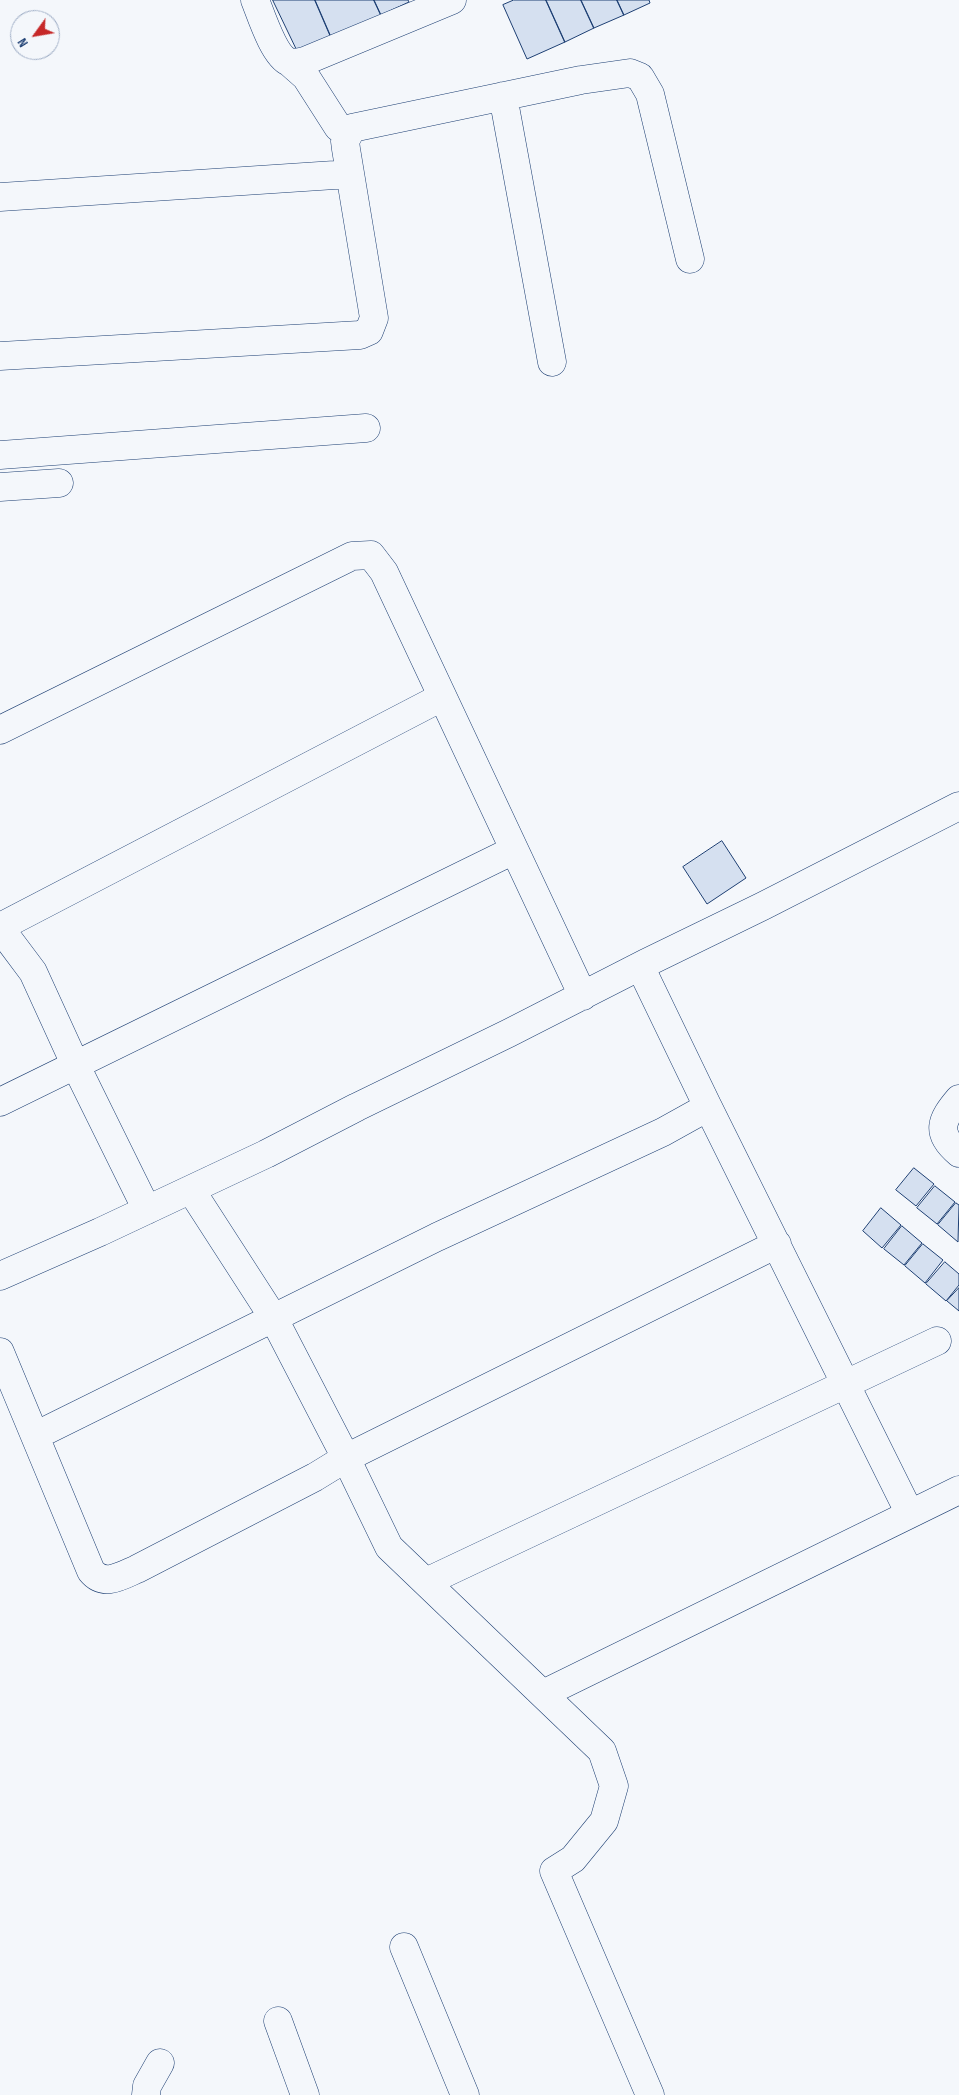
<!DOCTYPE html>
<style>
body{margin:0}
#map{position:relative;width:959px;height:2095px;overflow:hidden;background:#f4f7fb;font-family:"Sofia Sans Condensed",sans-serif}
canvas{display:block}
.north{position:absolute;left:10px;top:10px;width:50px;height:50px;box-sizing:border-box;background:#f4f7fb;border:1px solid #9eadc5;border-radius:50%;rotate:238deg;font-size:14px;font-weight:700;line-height:20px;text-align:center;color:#1d3f73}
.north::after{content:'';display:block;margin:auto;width:18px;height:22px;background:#c62828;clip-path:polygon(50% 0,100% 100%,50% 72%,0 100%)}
</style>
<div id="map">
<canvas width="959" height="2095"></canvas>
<div class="north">N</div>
</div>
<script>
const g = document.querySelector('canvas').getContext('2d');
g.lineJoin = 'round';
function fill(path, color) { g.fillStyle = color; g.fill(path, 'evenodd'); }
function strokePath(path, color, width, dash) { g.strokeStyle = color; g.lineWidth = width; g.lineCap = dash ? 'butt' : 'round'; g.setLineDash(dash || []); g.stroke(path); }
const building = new Path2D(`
 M273 0H315L331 37 298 52Z
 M315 0H374L381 15 331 37Z
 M374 0H408L409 2 381 15Z
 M514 0H546L565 42 527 59 503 5Z
 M546 0H581L594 28 565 42Z
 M581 0H617L624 15 594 28Z
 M617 0H649L650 3 624 15Z
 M722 841 746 878 707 904 683 867Z
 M914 1168 934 1184 916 1206 896 1190Z
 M935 1186 955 1202 937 1224 917 1208Z
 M956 1203 959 1205 958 1242 938 1225Z
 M881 1208 901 1225 882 1248 863 1231Z
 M902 1226 922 1243 904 1265 884 1249Z
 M923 1244 943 1260 925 1283 905 1266Z
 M945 1262 959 1274V1285L946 1301 926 1284Z
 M959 1288V1311L947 1301Z`);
fill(building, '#d5e0f0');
strokePath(building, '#1d3f73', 1);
const minor = new Path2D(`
 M255 0C261 15 274 56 289 62 295 64 300 62 305 61L452 0
 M289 62 306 77 338 127 348 134
 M503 96 552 362
 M0 197 350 174
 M0 356 360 335 369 331 374 318 346 149 345 141 352 128 581 80 630 73 640 77 650 94 690 259
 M0 455 366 428
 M0 487 59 483
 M0 730 352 556 371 555 384 572 583 996
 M0 927 442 697
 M0 928 33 972 75 1064 147 1210
 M959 1099C941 1120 935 1133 959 1153
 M0 1102 514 850
 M708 1107 910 1514
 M191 1190 273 1317 346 1458 389 1547 602 1751 614 1786 604 1821 573 1859 554 1871 650 2095
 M0 1276 100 1232 266 1154 357 1107 509 1033 646 963 763 906 959 806
 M0 1352 91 1571C104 1587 121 1576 137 1569L315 1477 346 1458 777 1244
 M35 1436 437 1237 663 1132 708 1107 640 966
 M426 1582 937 1341
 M543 1694 959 1490
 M404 1947 465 2095
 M278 2021 305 2095
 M146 2095 147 2086 160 2063`);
strokePath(minor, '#1d3f73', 29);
strokePath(minor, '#f4f7fb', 28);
</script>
